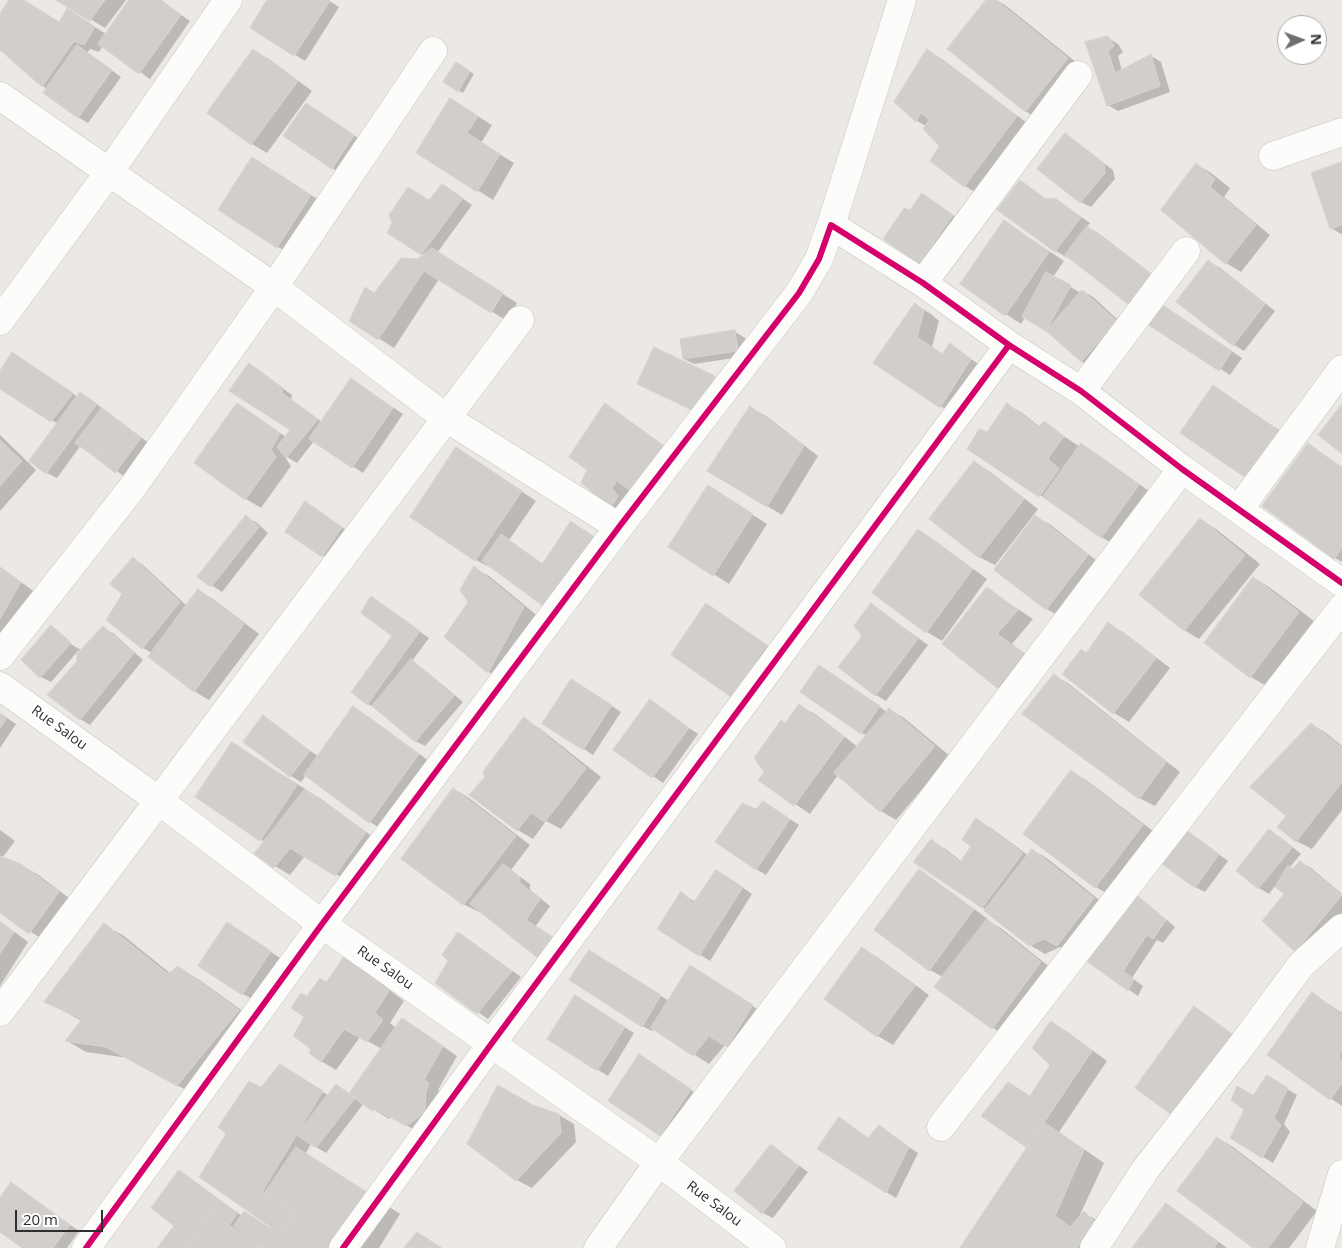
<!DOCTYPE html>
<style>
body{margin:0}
#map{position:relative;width:1342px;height:1248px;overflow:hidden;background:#ece8e4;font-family:"Open Sans",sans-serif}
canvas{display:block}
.north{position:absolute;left:1277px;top:15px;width:50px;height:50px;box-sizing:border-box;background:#fff;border:1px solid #ababab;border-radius:50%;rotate:88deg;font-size:14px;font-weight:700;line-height:20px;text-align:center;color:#2e2e2e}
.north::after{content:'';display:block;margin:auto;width:18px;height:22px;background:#706f6e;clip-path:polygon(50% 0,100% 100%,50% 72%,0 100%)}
.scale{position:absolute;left:15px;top:1210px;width:88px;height:22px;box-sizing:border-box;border:2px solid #2e2e2e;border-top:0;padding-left:6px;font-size:15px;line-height:18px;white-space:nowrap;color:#2e2e2e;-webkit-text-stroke:4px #fff;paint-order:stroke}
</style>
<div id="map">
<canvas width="1342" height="1248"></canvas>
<div class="north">N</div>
<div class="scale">20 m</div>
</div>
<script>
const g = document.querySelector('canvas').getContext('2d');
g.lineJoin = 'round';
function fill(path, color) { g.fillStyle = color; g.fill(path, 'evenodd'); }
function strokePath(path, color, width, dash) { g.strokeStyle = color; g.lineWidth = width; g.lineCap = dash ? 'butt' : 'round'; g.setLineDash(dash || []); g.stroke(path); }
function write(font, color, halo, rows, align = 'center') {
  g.font = font + ' "Open Sans",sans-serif'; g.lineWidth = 4; g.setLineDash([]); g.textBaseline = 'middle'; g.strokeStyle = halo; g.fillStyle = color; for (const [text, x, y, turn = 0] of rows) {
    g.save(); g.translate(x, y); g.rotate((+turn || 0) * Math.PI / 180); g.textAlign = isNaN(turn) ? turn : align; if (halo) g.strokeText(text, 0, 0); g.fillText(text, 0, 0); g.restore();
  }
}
fill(new Path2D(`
 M11 0H22L60 23 68 10 106 34 131 0H160L190 21 150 79 103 46 99 52 90 49 87 53 121 77 88 123 78 117 0 48V16Z
 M59 0H126L105 28Z
 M269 0H328L339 7 305 61 251 27Z
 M988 0H996L1005 5 1082 67 1040 120 1025 111Z
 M1108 38 1118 44 1123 52 1118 56 1122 71 1151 56 1161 62 1170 92 1118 111 1108 105 1087 43Z
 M927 50 942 59 1031 126 980 195 965 186 931 161 941 146 926 126 917 121Z
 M254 51 269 59 312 91 267 153 252 144 209 113Z
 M456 63 474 74 463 93 444 82Z
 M466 109 492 125 481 143 514 163 493 200 417 152Z
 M317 110 364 142 342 174 332 168Z
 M1065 135 1113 170 1115 179 1091 207 1081 202Z
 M1342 163V234H1341L1331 228Z
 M1196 164 1211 173 1230 188 1224 197 1270 235 1241 272 1226 263 1162 210Z
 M268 167 325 204 293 255 278 247Z
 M452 191 472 205 437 253 517 303 507 321 439 279 394 348 350 320 375 294 424 255 388 232 429 201Z
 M932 200 962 222 930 269 885 238Z
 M1048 200 1065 206 1090 223 1087 227 1098 233 1161 281 1129 304 1067 255 1066 257 1056 251 999 210Z
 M1004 221 1064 261 1053 277 1081 293 1083 291 1093 297 1126 327 1091 367 1081 361 1047 330 1025 318 1021 324 961 284Z
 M1209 262 1219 267 1275 311 1244 351 1234 345Z
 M916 305 931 314 939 321 932 347 943 354 950 345 986 369 956 416 875 363Z
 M1171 311 1242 358 1230 375 1149 323Z
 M735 332 745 338 747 356 694 364 684 359Z
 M22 359 78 397 80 393 90 399 150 444 125 477 81 445 57 478 47 473 58 424 0 388V373Z
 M259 371 292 395 291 400 322 422 361 386 403 414 363 473 314 441 297 463 287 457 286 459 291 466 261 508 246 499 196 463 238 405 286 437 292 429Z
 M1213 387 1293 439 1247 477Z
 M1007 404 1022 413 1040 427 1044 423 1080 447 1082 445 1097 454 1153 494 1117 546 1101 537 1055 504 1040 495 988 433Z
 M605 405 620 414 680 457 626 515 611 506 589 469Z
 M751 408 766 416 818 456 782 515 767 506Z
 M0 435 36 470 0 511Z
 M1308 444 1342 467V562L1335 558Z
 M457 448 536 501 509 540 543 564 571 522 586 531 615 552 567 620 492 567 491 568 476 560Z
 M974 462 989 471 1038 509 995 565 979 557Z
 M723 496 767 524 729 584 670 546Z
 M315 509 352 534 333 562 286 531Z
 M246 517 256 522 268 533 222 592 199 577Z
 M1036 517 1051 525 1102 565 1062 618 1047 609 995 570Z
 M1201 520 1216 529 1260 564 1199 639 1184 630Z
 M919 531 934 540 987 579 942 641 927 632 874 593Z
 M133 559 143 565 187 606 198 590 213 599 259 634 209 700 194 691 152 653 143 648 124 594Z
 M0 567 35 592 0 650Z
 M474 568 489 576 539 617 504 681 489 672 445 637 470 602Z
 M1254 578 1269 587 1314 621 1266 686 1251 677 1206 643Z
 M987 589 1033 619 1012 644 1038 663 1013 696 998 687 943 644Z
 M372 598 429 638 412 661 421 667 463 702 425 746 415 741 378 710 368 704 394 636Z
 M871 604 928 645 886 701 876 695 840 667 864 636Z
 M707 605 781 655 747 705 673 655Z
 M1108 624 1123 632 1170 668 1129 722 1114 713 1063 674 1082 650 1087 653Z
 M51 627 71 641 66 638 65 641 83 651 103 628 113 633 143 660 90 725 80 719 78 661 79 650 51 682 41 677Z
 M829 672 887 712 889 709 904 718 950 756 896 820 881 811 838 775 810 814 760 780 765 773 785 724 800 706 815 714 858 747 867 736 862 733Z
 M1054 675 1069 684 1180 772 1155 806 1139 798Z
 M581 686 621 712 593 755 544 723Z
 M650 701 698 734 663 783 615 749Z
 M354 708 369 717 433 764 385 831 370 822 306 775 301 782 291 776 245 742 263 717 319 757Z
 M0 713 16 724 0 748Z
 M524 719 539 728 601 777 561 829 546 821 533 839 518 830 470 795 487 777Z
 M1311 724 1326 733 1342 746V810L1312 849 1296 841 1288 816Z
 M232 743 321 799 380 842 351 883 305 856 290 875 275 866 265 842 197 797Z
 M1071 772 1086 780 1157 834 1111 896 1096 887 1025 833Z
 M454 789 469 798 530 845 511 870 530 884V890L550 906 535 927 562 944 550 963 480 911 479 912 463 904Z
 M764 802 799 825 766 875 756 869Z
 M976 820 991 828 1029 856 1033 850 1048 859 1108 907 1073 954 1060 947 1045 954 1030 945 982 907 931 841 947 850 962 862 973 845Z
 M0 830 15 841 2 858 21 865 37 874 73 901 45 941 0 912Z
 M1270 831 1280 837 1301 854 1290 867 1293 869 1300 862 1311 868 1342 894V913L1306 957 1296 951 1264 921 1285 894 1275 886 1269 894 1259 888 1238 871Z
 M1197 838 1228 861 1205 892 1195 887Z
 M919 871 934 880 988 919 987 920 1002 929 1056 972 1008 1037 993 1028 936 987 943 977 930 970 876 930Z
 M727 877 752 894 710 961 659 929 682 893 695 902Z
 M1133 894 1143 900 1175 927 1163 943 1157 940 1132 978 1143 986 1138 996 1086 960Z
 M0 921 28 942 0 986Z
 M104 925 124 936 171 974 178 967 198 979 258 1022 197 1096 128 1058 86 1052 67 1041 82 1021 46 1002Z
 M238 930 280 958 252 999 243 994Z
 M459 933 521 977 488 1019 436 982 450 961Z
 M862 948 877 957 929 995 893 1045 878 1036 826 999Z
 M599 957 669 1001 705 976 767 1015 743 1055 725 1045 709 1064 654 1029 652 1031 642 1026Z
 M344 959 359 967 404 1001 390 1023 396 1028H417L457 1056 438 1090 444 1093 422 1134 391 1117 389 1119 364 1103 326 1153 311 1144 306 1153 400 1214 379 1248H159L175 1225 179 1171 242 1216 270 1229 272 1227 200 1177 261 1089 295 1074 329 1096 337 1085 350 1094 382 1049 360 1037 336 1070 321 1061 313 1049 305 1017 308 998 327 983Z
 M1312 993 1342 1013V1106L1268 1055Z
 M585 1002 634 1033 608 1076 548 1039Z
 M1051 1023 1066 1031 1107 1061 1059 1132 1104 1163 1079 1217 1084 1213 1104 1224V1248H961L1029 1147 1031 1098 1051 1065Z
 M649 1062 700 1096 671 1141 661 1135Z
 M1268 1077 1297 1095 1284 1124 1290 1132 1273 1163 1231 1137 1254 1096Z
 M532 1106 559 1115 574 1124 576 1142 532 1188 517 1180Z
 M839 1118 869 1139 879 1127 918 1153 896 1198 886 1192Z
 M1218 1138 1233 1147 1317 1211 1289 1248H1255Z
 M771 1145 808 1172 773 1218 763 1213Z
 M21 1190 79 1231 67 1248H24L0 1231V1200Z
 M1166 1205 1181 1214 1227 1248H1133Z`), '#0003');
const building = new Path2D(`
 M9 0H24L59 22 67 8 95 27 84 45 74 41 42 87 0 50V14Z
 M56 0H105L90 21Z
 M129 0H161L181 15 139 74 98 44Z
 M267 0H329L330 1 294 56 250 28Z
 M986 0H996L1068 58 1025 112 947 49Z
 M1108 36 1114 46 1108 51 1115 73 1151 54 1160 86 1107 106 1085 42Z
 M77 45 112 70 78 118 43 93Z
 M253 49 298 81 251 145 207 113Z
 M927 49 1017 116 964 187 930 161 939 146 923 129 929 120 921 113 916 122 894 102Z
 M456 62 470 71 458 92 443 82Z
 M450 98 478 116 467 133 500 154 477 192 416 153Z
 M306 103 354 135 332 169 283 136Z
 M1065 133 1104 163 1105 173 1080 203 1037 169Z
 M252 157 311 195 277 248 218 210Z
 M1342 162V225L1330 229 1311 173Z
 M1196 163 1215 179 1210 187 1256 225 1225 264 1161 210Z
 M1020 180 1046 199 1055 198 1081 217 1055 252 997 210Z
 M442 184 463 198 421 255 387 233 392 223 389 215 408 187 429 200Z
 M922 193 953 215 919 264 883 239 904 208 910 210Z
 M1004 220 1049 252 1005 316 960 284Z
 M1087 226 1151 274 1129 305 1065 255Z
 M432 248 503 293 491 313 424 271 378 340 349 321 365 287 374 293 401 258 417 259Z
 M1208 260 1265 304 1233 346 1176 302Z
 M1046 272 1071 285 1046 331 1022 317Z
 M1082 290 1117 321 1081 362 1046 331Z
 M915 303 924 311 917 337 942 354 950 343 971 359 940 408 873 363Z
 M1161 304 1232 351 1219 371 1147 324Z
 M735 330 738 351 683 359 680 339Z
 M654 347 715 376 698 413 637 384Z
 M12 352 73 393 51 422 0 389V371Z
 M249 363 283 388 282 393 318 419 286 458 277 447 290 430 229 391Z
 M351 378 393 408 352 468 309 439Z
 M1213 385 1278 430 1246 478 1180 433Z
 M80 392 97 404 46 474 29 461Z
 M237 403 280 433 271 450 276 457 245 500 194 463Z
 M605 403 665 447 631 491 617 481 612 488 618 496 611 507 581 483 587 470 569 457Z
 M1007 403 1038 427 1044 421 1064 436 1048 459 1059 469 1039 497 967 449 979 429 987 432Z
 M1342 404V454L1318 435Z
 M750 406 804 446 767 507 707 471Z
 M102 408 122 423 95 457 75 443Z
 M122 423 141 438 115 473 95 457Z
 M0 440 22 461 0 486Z
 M1081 443 1139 485 1101 538 1043 497Z
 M1308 443 1342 468V548L1334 559 1262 506Z
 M456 447 522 491 475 561 410 517Z
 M974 461 1024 499 979 558 929 519Z
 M708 485 753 514 713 576 668 547Z
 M305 501 342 527 322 557 285 532Z
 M246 515 259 527 211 587 197 577Z
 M1035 515 1088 555 1046 610 994 570Z
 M1200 518 1245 555 1184 631 1139 595Z
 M571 521 601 543 551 612 482 561 501 534 542 564Z
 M918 529 973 569 926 633 872 593Z
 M133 557 180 602 142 649 106 620 122 594 110 584Z
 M474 566 524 607 488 673 444 637 468 602 460 590Z
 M0 567 21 582 0 619Z
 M1253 577 1299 612 1250 678 1204 643Z
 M987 587 1018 610 997 634 1024 653 997 688 942 644Z
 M198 589 244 624 194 692 148 657Z
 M371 596 420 631 367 705 351 692 392 636 361 613Z
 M706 603 767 645 731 697 671 655Z
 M871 603 918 639 875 696 838 667 862 636 854 626Z
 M1108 622 1156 658 1113 714 1062 674 1081 649 1086 653Z
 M51 625 71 643 40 678 21 660Z
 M103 626 134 653 80 720 47 695 77 661V654Z
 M411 659 454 696 415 742 372 706Z
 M819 665 880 706 861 734 800 692Z
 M1054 674 1166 762 1139 799 1022 714Z
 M571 679 612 705 583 750 542 724Z
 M650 699 689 728 652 778 613 750Z
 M799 704 844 737 794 806 758 780 764 772 754 758 781 720 785 723Z
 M353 706 419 754 369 823 304 775Z
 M889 708 935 746 880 812 834 773Z
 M0 713 7 718 0 728Z
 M263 715 310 751 290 777 243 742Z
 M524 717 586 768 545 822 531 813 517 831 469 795 485 777 483 772Z
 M1311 723 1342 748V782L1296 842 1277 827 1286 816 1250 787Z
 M232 742 297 785 260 841 195 797Z
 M1071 770 1143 825 1095 888 1023 834Z
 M453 788 516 836 463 905 401 859Z
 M305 789 366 832 335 876 290 848 274 868 254 854Z
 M763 801 790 819 756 870 715 842 742 803 756 809Z
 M976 818 1023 853 982 908 913 862 931 839 960 862 971 846 962 840Z
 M1269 829 1292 848 1258 889 1236 871Z
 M1186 830 1219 854 1195 888 1162 864Z
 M1032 849 1094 898 1057 946 1044 939 1029 946 984 911Z
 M0 856 21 864 59 892 29 934 0 913Z
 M1300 861 1342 895 1295 952 1262 921 1284 894 1275 887 1288 865 1292 869Z
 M503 864 520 877V883L540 899 526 920 553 937 539 959 470 904Z
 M919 869 974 909 929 971 874 930Z
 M716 870 743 887 699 956 657 929 681 891 693 903Z
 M1133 892 1166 920 1153 939 1147 935 1123 971 1134 979 1128 991 1085 960Z
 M987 919 1041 962 992 1029 934 987Z
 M0 922 14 932 0 954Z
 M227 922 271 951 242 995 198 966Z
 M104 923 168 974 178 966 239 1010 177 1086 106 1047 65 1041 82 1019 44 1002Z
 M458 932 512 971 477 1014 435 983 448 961 442 955Z
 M862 947 915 986 877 1037 824 999Z
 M589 950 661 995 642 1027 569 980Z
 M344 957 389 991 375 1013 383 1020 367 1042 344 1029 321 1062 309 1053 311 1049 293 1036 304 1017 291 1008 301 993 307 996 320 978 326 982Z
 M690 965 753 1005 727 1047 709 1036 693 1056 651 1028Z
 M1312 992 1342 1015V1049L1339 1057 1342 1061V1083L1330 1100 1267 1055Z
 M575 995 625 1027 597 1071 547 1039Z
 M1194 1006 1235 1036 1176 1118 1135 1088Z
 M402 1018 443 1046 424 1080 429 1083 426 1092 425 1112 406 1126 375 1109 372 1111 349 1094Z
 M1051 1021 1092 1051 1027 1148 981 1116 1008 1082 1030 1096 1050 1065 1032 1048Z
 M639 1054 691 1089 660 1136 608 1101Z
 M280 1064 323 1091 262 1192 295 1214 282 1235 199 1177 226 1134 218 1127 249 1081 261 1087Z
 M1267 1075 1288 1088 1274 1118 1281 1125 1262 1158 1230 1138 1244 1110 1231 1100 1237 1086 1253 1095Z
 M336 1084 355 1098 316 1148 297 1135Z
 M498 1085 533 1105 559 1114 561 1133 516 1181 467 1144Z
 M839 1117 868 1138 879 1125 909 1147 886 1193 817 1149Z
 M1044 1122 1084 1150 1055 1216 1070 1227 1084 1211 1094 1221 1077 1248H960Z
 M1217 1137 1303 1202 1268 1248H1253L1177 1191Z
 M771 1144 799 1166 762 1214 734 1191Z
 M296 1147 386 1204 359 1248H265L234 1226 244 1211 282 1236 295 1214 265 1193Z
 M179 1170 220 1200 185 1248H157L174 1226 151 1208Z
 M11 1182 70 1225 53 1248H22L0 1232V1198Z
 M220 1200 237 1214 229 1225 264 1248H185Z
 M1166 1203 1218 1242 1214 1248H1132Z
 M417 1232 442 1248H404Z`);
fill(building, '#d1cecb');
strokePath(building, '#d7d4d0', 1);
const street = new Path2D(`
 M0 96 274 287 446 418 619 527
 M1273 156 1342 132
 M831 225 902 0
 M923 283 1078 75
 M0 321 110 171 228 0
 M1081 391 1186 251
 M1239 509 1342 369
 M0 656 132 488 274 287 433 51
 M0 686 158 800 322 924 659 1162 772 1248
 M0 1012 520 320
 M941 1127 1342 608
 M86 1248 322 924 619 527 799 293 819 259 831 225 923 283 1009 345 1081 391 1182 469 1342 583
 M343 1248 492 1043 1009 345
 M598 1248 659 1162 1182 469
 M1094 1248 1145 1170 1239 1049 1301 965 1342 928
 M1320 1248 1342 1174`);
strokePath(street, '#c5c4c5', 29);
strokePath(street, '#fcfcfb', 28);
strokePath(new Path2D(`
 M86 1248 322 924 619 527 799 293 819 259 831 225 923 283 1009 345 1081 391 1182 469 1342 583
 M343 1248 492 1043 1009 345`), '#d6006c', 6);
write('14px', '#2e2e2e', '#fff', [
 ["Rue Salou",59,728,36],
 ["Rue Salou",385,968,35],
 ["Rue Salou",714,1204,37]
]);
</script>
